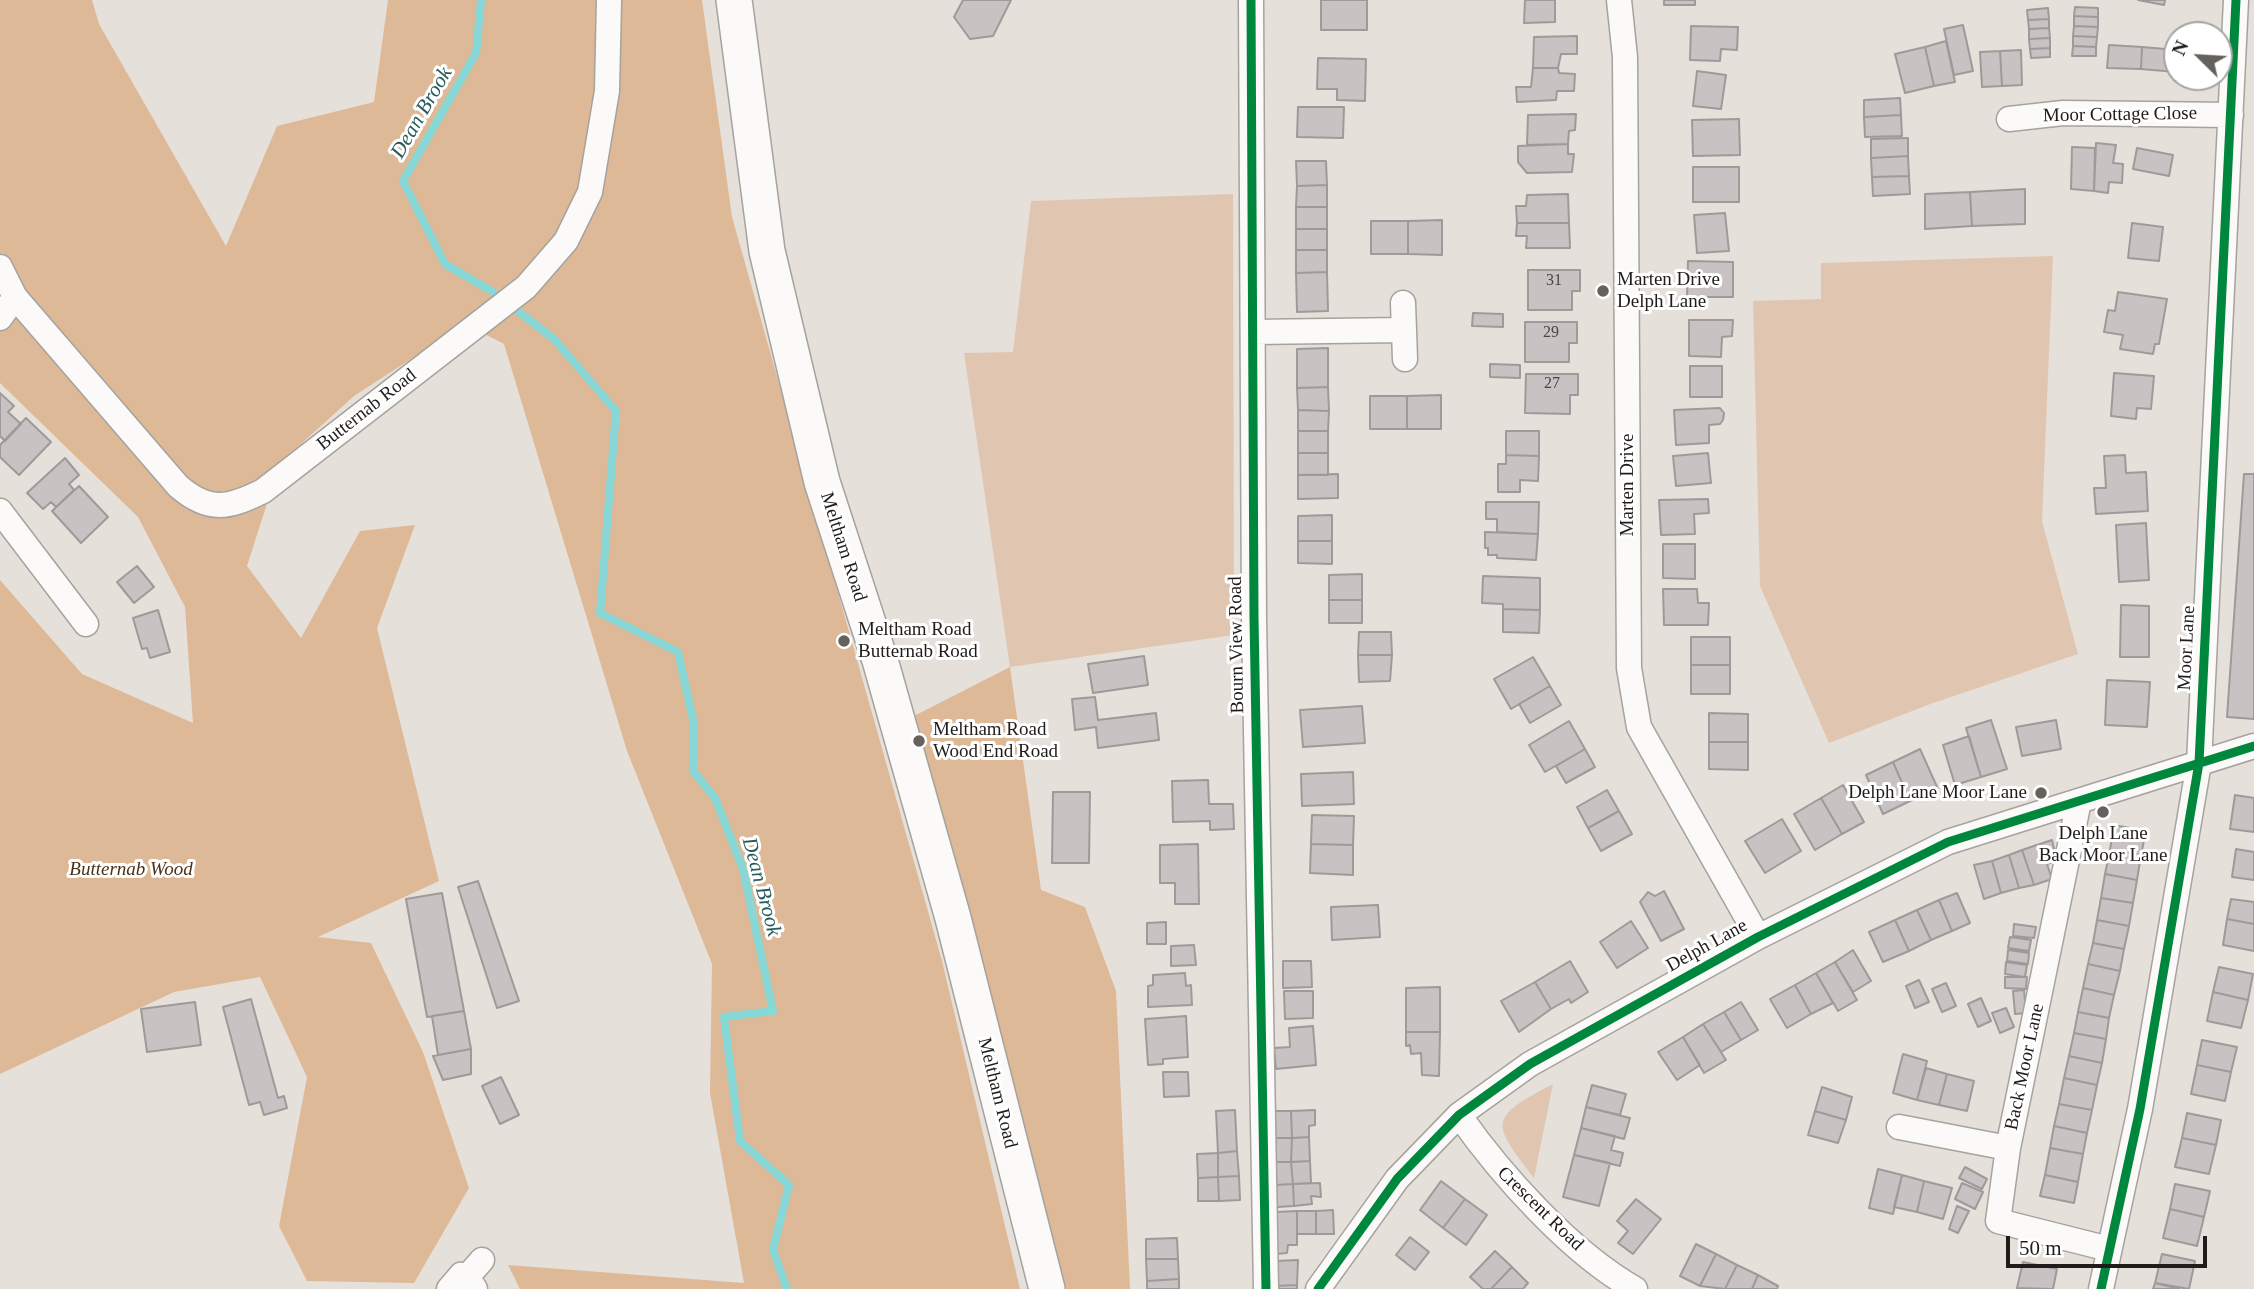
<!DOCTYPE html>
<style>
body{margin:0}
#map{position:relative;width:2254px;height:1289px;overflow:hidden;background:#e6e0da;font-family:"Times New Roman",serif}
canvas{display:block}
.north{position:absolute;left:2163px;top:21px;width:70px;height:70px;box-sizing:border-box;background:#fff;border:2px solid #a6a4a3;border-radius:50%;rotate:294deg;font-size:19px;font-weight:700;line-height:28px;text-align:center;color:#201c19}
.north::after{content:'';display:block;margin:auto;width:24px;height:32px;background:#65615d;clip-path:polygon(50% 0,100% 100%,50% 72%,0 100%)}
.scale{position:absolute;left:2006px;top:1236px;width:201px;height:32px;box-sizing:border-box;border:4px solid #201c19;border-top:0;padding-left:9px;font-size:21px;line-height:24px;white-space:nowrap;color:#201c19;-webkit-text-stroke:5px #fff;paint-order:stroke}
</style>
<div id="map">
<canvas width="2254" height="1289"></canvas>
<div class="north">N</div>
<div class="scale">50 m</div>
</div>
<script>
const g = document.querySelector('canvas').getContext('2d');
g.lineJoin = 'round';
function fill(path, color) { g.fillStyle = color; g.fill(path, 'evenodd'); }
function strokePath(path, color, width, dash) { g.strokeStyle = color; g.lineWidth = width; g.lineCap = dash ? 'butt' : 'round'; g.setLineDash(dash || []); g.stroke(path); }
function write(font, color, halo, rows, align = 'center') {
  g.font = font + ' "Times New Roman",serif'; g.lineWidth = 6; g.setLineDash([]); g.textBaseline = 'middle'; g.strokeStyle = halo; g.fillStyle = color; for (const [text, x, y, turn = 0] of rows) {
    g.save(); g.translate(x, y); g.rotate((+turn || 0) * Math.PI / 180); g.textAlign = isNaN(turn) ? turn : align; if (halo) g.strokeText(text, 0, 0); g.fillText(text, 0, 0); g.restore();
  }
}
fill(new Path2D(`
 M1233 194 1234 635 1010 667 964 353 1013 352 1031 201Z
 M2053 256 2042 521 2078 654 1933 703 1829 743 1760 586 1753 301 1821 299V263Z
 M1553 1084 1534 1178C1491 1122 1488 1118 1553 1084Z`), '#e0c6b0');
fill(new Path2D(`
 M0 0H92L99 24 226 246 277 126 374 102 388 0H702L732 217 942 961 1020 1289H520L508 1265 744 1283 710 1093 712 964 627 751 504 344 465 324 354 396 280 463 247 566 301 638 360 531 415 525 377 628 439 881 318 937 371 943 423 1052 469 1188 414 1283 307 1281 279 1226 307 1077 260 977 174 992 0 1074V580L82 674 193 723 185 607 138 517 0 383Z
 M1010 667 1041 890 1085 907 1116 991 1130 1289H1065L912 717Z`), '#deb997');
strokePath(new Path2D(`
 M481 0 476 53 403 181 445 264 493 292
 M519 312 554 339 616 411 600 613 678 652 694 724 693 771 715 798 743 869 773 1011 724 1017 740 1141 789 1185 773 1250 787 1289`), '#87d8d6', 8);
const building = new Path2D(`
 M963 0H1011L993 36 970 39 954 17Z
 M1321 0H1367V30H1321Z
 M1525 0H1555V22L1524 23Z
 M1664 0H1695V5H1664Z
 M2138 0H2165L2164 5Z
 M2075 7 2098 8V17L2074 16Z
 M2048 8 2049 19 2028 20 2027 10Z
 M2074 16 2098 17V27L2074 26Z
 M2049 19V28L2029 29 2028 20Z
 M1963 25 1973 71 1954 75 1944 29Z
 M1691 26 1738 27 1737 50 1721 49 1720 61 1690 60Z
 M2074 26 2098 27 2097 37 2073 36Z
 M2049 28 2050 38 2029 39V29Z
 M1577 36V54H1561L1558 68H1533L1534 37Z
 M2073 36 2097 37 2096 47 2073 46Z
 M2050 38V48L2030 49 2029 39Z
 M1946 41 1955 82 1934 86 1925 47Z
 M2109 45 2142 47 2141 69 2107 68Z
 M2073 46 2096 47V56H2072Z
 M1925 47 1934 86 1905 93 1895 54Z
 M2142 47 2177 50 2176 72 2141 69Z
 M2050 48V57L2031 58 2030 49Z
 M2021 50 2022 85 2002 86 2000 51Z
 M2000 51 2002 86 1982 87 1980 52Z
 M1318 58 1366 59 1365 101 1337 100V89H1317Z
 M1533 68H1558L1559 73 1575 74 1574 91H1557L1556 100 1517 102 1516 87H1531Z
 M1697 71 1726 75 1721 109 1693 106Z
 M1900 98 1901 115 1864 117V100Z
 M1298 107H1344L1343 138 1297 137Z
 M1576 114 1575 130 1569 131 1568 144 1527 145 1528 115Z
 M1901 115 1902 136 1865 137 1864 117Z
 M1739 119 1740 155 1693 156 1692 120Z
 M1908 138V156L1871 158V139Z
 M2096 143 2116 145 2113 163 2123 164 2122 183 2109 182 2108 193 2094 191Z
 M1568 144V154H1574L1572 172 1527 173 1518 162V146Z
 M2072 147 2095 148 2094 191 2071 189Z
 M2137 148 2173 155 2169 176 2133 169Z
 M1908 156 1909 176 1872 177 1871 158Z
 M1296 161H1326L1327 185 1297 186Z
 M1693 167H1739V202H1693Z
 M1909 176 1910 194 1873 196 1872 177Z
 M1327 185V207H1296L1297 186Z
 M2025 189V224L1972 226 1970 192Z
 M1970 192 1972 226 1925 229V194Z
 M1568 194 1569 223H1517L1516 206H1526L1527 195Z
 M1296 207H1327V229H1296Z
 M1725 213 1729 251 1697 253 1694 215Z
 M1442 220V255L1408 254V221Z
 M1371 221H1408V254H1371Z
 M1517 223H1569L1570 248H1526L1527 236H1516Z
 M2132 223 2163 227 2159 261 2128 258Z
 M1296 229H1327V250H1296Z
 M1296 250H1327V272L1296 273Z
 M1688 261 1733 262V297H1687Z
 M1528 270H1580V291H1572V310H1528Z
 M1327 272 1328 311 1297 312 1296 273Z
 M2118 292 2167 299 2159 344H2155L2153 354 2120 349 2123 335 2104 332 2108 310 2115 311Z
 M1473 313 1503 314V327L1472 326Z
 M1689 320H1733L1732 336 1722 337 1721 357 1689 356Z
 M1525 322H1577V343H1569V362H1525Z
 M1328 348V387L1297 388V349Z
 M1490 364 1520 365V378L1490 377Z
 M1690 366H1722V397H1690Z
 M2114 373 2154 376 2151 409 2137 408 2136 419 2111 416Z
 M1526 374H1578V395H1570V414L1525 413Z
 M1328 387 1329 411 1298 410 1297 388Z
 M0 393 14 406 8 412 21 424 5 441 0 436Z
 M1441 395V429H1407V396Z
 M1370 396H1407V429H1370Z
 M1720 408 1724 413 1723 420 1720 424 1709 425V443L1676 445 1674 410Z
 M1298 410 1329 411 1328 431H1298Z
 M26 418 51 442 19 475 0 457V445Z
 M1298 431H1328V453H1298Z
 M1506 431H1539V456L1506 455Z
 M1298 453H1328V475H1298Z
 M1708 453 1711 483 1676 486 1673 456Z
 M1506 455 1539 456 1538 481 1520 480V492H1498V464H1506Z
 M2125 455 2126 473 2146 472 2148 511 2096 514 2094 488H2106L2104 456Z
 M65 458 79 475 69 484 74 490 56 507 51 502 43 509 27 493Z
 M1338 474V498L1298 499V475Z
 M2244 474H2254V719L2227 717Z
 M79 486 108 517 81 543 52 511Z
 M1708 499 1709 513 1694 514 1695 534 1661 535 1659 500Z
 M1486 502H1539L1538 534 1497 532V519H1486Z
 M1332 515V541H1298V516Z
 M2146 523 2149 580 2119 582 2116 525Z
 M1485 532 1538 534 1536 560 1497 558V555H1488V548H1485Z
 M1298 541H1332V564L1298 563Z
 M1663 544H1695V579L1663 578Z
 M137 566 154 587 134 603 117 582Z
 M1362 574V600H1329V575Z
 M1483 576 1540 578V610L1503 609V604L1482 603Z
 M1663 589H1697L1698 603H1709L1708 625H1664Z
 M1329 600H1362V623H1329Z
 M2121 605 2149 606V657H2120Z
 M1503 609 1540 610 1539 633 1503 632Z
 M158 610 170 652 150 658 147 648 142 649 133 618Z
 M1359 632H1391L1392 655H1358Z
 M1691 637H1730V665H1691Z
 M1358 655H1392L1390 681 1359 682Z
 M1144 656 1148 685 1093 693 1088 664Z
 M1533 657 1550 686 1511 709 1494 679Z
 M1691 665H1730V694H1691Z
 M2107 680 2150 682 2147 727 2105 725Z
 M1550 686 1561 705 1530 723 1519 704Z
 M1095 697 1098 720 1156 713 1159 740 1098 748 1096 727 1075 730 1072 699Z
 M1362 706 1365 743 1303 747 1300 710Z
 M1709 713 1748 714V742H1709Z
 M1991 720 2007 769 1981 777 1966 728Z
 M2056 720 2061 749 2022 756 2016 727Z
 M1569 721 1585 749 1545 772 1529 745Z
 M1969 736 1981 777 1955 785 1943 745Z
 M1709 742H1748V770L1709 769Z
 M1585 749 1595 767 1566 783 1556 766Z
 M1920 749 1938 789 1910 801 1893 762Z
 M1893 762 1910 801 1883 814 1866 775Z
 M1353 772 1354 804 1302 806 1301 774Z
 M1208 780 1209 804H1233L1234 829 1210 830V821L1173 822 1172 781Z
 M1843 785 1864 822 1842 834 1821 798Z
 M1607 790 1619 811 1588 828 1577 807Z
 M1053 792H1090L1089 863H1052Z
 M2235 795 2254 798V832L2230 829Z
 M1821 798 1842 834 1815 850 1794 814Z
 M1619 811 1632 834 1601 851 1588 828Z
 M1312 815 1354 816 1353 845 1311 844Z
 M1782 819 1801 851 1765 873 1745 841Z
 M2114 825 2146 831 2141 855 2110 850Z
 M2052 840 2057 861 2047 864 2052 879 2034 885 2022 850Z
 M1198 844 1199 904H1175V883H1160V845Z
 M1311 844 1353 845V875L1310 873Z
 M2236 849 2254 852V880L2232 877Z
 M2022 850 2034 885 2019 888 2009 855Z
 M2110 850 2141 855 2137 880 2105 874Z
 M2009 855 2019 888 2001 893 1992 861Z
 M1992 861 2001 893 1984 899 1974 865Z
 M2105 874 2137 880 2133 903 2101 898Z
 M478 881 519 1001 497 1008 458 887Z
 M1664 891 1684 929 1661 941 1640 902 1648 892 1655 896Z
 M442 893 464 1011 427 1017 406 899Z
 M1957 893 1970 923 1952 931 1939 900Z
 M2101 898 2133 903 2129 926 2097 920Z
 M2231 899 2254 902V924L2227 919Z
 M1939 900 1952 931 1931 940 1917 910Z
 M1378 905 1380 937 1332 940 1331 907Z
 M1917 910 1931 940 1909 951 1895 920Z
 M2227 919 2254 924V951L2223 945Z
 M1895 920 1909 951 1883 962 1869 932Z
 M2097 920 2129 926 2124 949 2093 943Z
 M1631 921 1648 948 1617 968 1600 942Z
 M1166 922V944H1147V923Z
 M2014 924 2036 927 2034 938 2013 936Z
 M2010 937 2031 940 2029 951 2008 948Z
 M2093 943 2124 949 2120 971 2088 964Z
 M1194 945 1196 965 1171 966V946Z
 M1853 950 1871 981 1853 992 1835 962Z
 M2008 950 2029 953 2028 964 2007 961Z
 M1283 961H1311L1312 987 1283 988Z
 M1570 961 1588 992 1571 1003 1569 999 1551 1009 1535 982Z
 M1835 962 1857 1000 1838 1011 1816 973Z
 M2006 962 2027 965 2025 977 2005 974Z
 M2088 964 2120 971 2114 995 2083 988Z
 M2219 967 2253 974 2248 1000 2213 992Z
 M1185 973 1186 986 1191 985 1192 1005 1148 1007V986L1153 985V975Z
 M1816 973 1833 1003 1811 1014 1795 985Z
 M2005 977H2027L2026 989 2005 988Z
 M1919 980 1929 1002 1915 1008 1906 986Z
 M1535 982 1551 1009 1519 1032 1501 1001Z
 M1946 983 1956 1006 1942 1012 1932 989Z
 M1795 985 1811 1014 1787 1028 1770 999Z
 M1440 987V1032H1406V988Z
 M2083 988 2114 995 2109 1018 2078 1012Z
 M2024 990 2026 1013 2015 1014 2013 991Z
 M1284 991H1313V1018L1285 1019Z
 M2213 992 2248 1000 2241 1028 2207 1021Z
 M1981 998 1991 1021 1978 1027 1968 1004Z
 M251 999 278 1098 284 1096 287 1108 264 1115 260 1102 249 1105 223 1007Z
 M195 1002 201 1045 147 1052 141 1009Z
 M1741 1002 1758 1030 1741 1040 1724 1012Z
 M2006 1008 2014 1027 2000 1033 1992 1013Z
 M464 1011 471 1049 438 1055 432 1016Z
 M1724 1012 1741 1040 1721 1052 1703 1024Z
 M2078 1012 2109 1018 2106 1039 2074 1033Z
 M1186 1016 1188 1057 1163 1059V1064L1148 1065 1145 1019Z
 M1703 1024 1726 1060 1704 1073 1683 1037Z
 M1313 1026 1316 1065 1276 1069 1274 1048 1290 1047 1289 1028Z
 M1406 1032H1440L1439 1076 1422 1075 1421 1053 1411 1054 1410 1045 1406 1046Z
 M2074 1033 2106 1039 2102 1063 2069 1056Z
 M1683 1037 1700 1065 1677 1080 1658 1052Z
 M2202 1040 2237 1047 2231 1072 2197 1065Z
 M471 1049V1074L443 1080 433 1056Z
 M1903 1054 1927 1061 1917 1100 1893 1093Z
 M2069 1056 2102 1063 2097 1085 2064 1078Z
 M2197 1065 2231 1072 2225 1101 2191 1094Z
 M1926 1068 1947 1074 1939 1105 1917 1100Z
 M1163 1072H1188L1189 1096 1164 1097Z
 M1947 1074 1974 1081 1967 1111 1939 1105Z
 M501 1077 519 1115 500 1124 482 1086Z
 M2064 1078 2097 1085 2092 1110 2059 1104Z
 M1592 1085 1626 1094 1620 1115 1586 1107Z
 M1822 1087 1852 1097 1846 1120 1815 1111Z
 M2059 1104 2092 1110 2087 1133 2054 1126Z
 M1586 1107 1630 1118 1624 1139 1581 1128Z
 M1235 1110 1237 1151 1218 1153 1216 1111Z
 M1315 1110V1125L1309 1126V1137L1292 1138 1291 1111Z
 M1273 1111H1291L1292 1138H1273Z
 M1815 1111 1846 1120 1838 1143 1808 1135Z
 M2187 1113 2221 1120 2216 1145 2182 1138Z
 M2054 1126 2087 1133 2083 1154 2050 1148Z
 M1581 1128 1615 1136 1611 1150 1623 1153 1620 1166 1574 1155Z
 M1309 1137 1310 1161 1291 1162 1292 1138Z
 M1273 1138H1292L1291 1162H1274Z
 M2182 1138 2216 1145 2209 1174 2175 1167Z
 M2050 1148 2083 1154 2078 1182 2045 1175Z
 M1237 1151 1239 1176 1218 1177V1153Z
 M1218 1153V1177L1198 1178 1197 1154Z
 M1574 1155 1610 1163 1599 1206 1563 1197Z
 M1310 1161 1311 1183 1293 1184 1291 1162Z
 M1274 1162H1291L1293 1184 1275 1185Z
 M1965 1167 1987 1179 1982 1189 1959 1178Z
 M1878 1169 1902 1175 1893 1214 1869 1208Z
 M1902 1175 1924 1181 1917 1212 1894 1207Z
 M2045 1175 2078 1182 2074 1203 2040 1196Z
 M1239 1176 1240 1200 1219 1201 1218 1177Z
 M1218 1177 1219 1201H1198V1178Z
 M1441 1181 1465 1199 1443 1228 1420 1210Z
 M1924 1181 1952 1188 1943 1219 1917 1212Z
 M1320 1183 1321 1197 1311 1196 1312 1204 1294 1206 1293 1184Z
 M1962 1183 1983 1192 1975 1209 1955 1199Z
 M1293 1184 1294 1206 1277 1207 1275 1185Z
 M2175 1184 2210 1191 2204 1217 2170 1209Z
 M1465 1199 1487 1215 1466 1245 1443 1228Z
 M1636 1199 1661 1219 1633 1254 1618 1243 1628 1231 1617 1221Z
 M1957 1206 1969 1211 1958 1233 1949 1229Z
 M2170 1209 2204 1217 2197 1246 2163 1238Z
 M1333 1210 1334 1234H1316V1211Z
 M1297 1211V1245H1288L1287 1253 1276 1254V1212Z
 M1297 1211H1316V1234H1297Z
 M1410 1237 1429 1252 1415 1270 1396 1255Z
 M1177 1238 1178 1259H1146V1239Z
 M1696 1244 1716 1254 1700 1286 1680 1276Z
 M1495 1251 1512 1267 1491 1289H1483L1470 1277Z
 M1716 1254 1737 1265 1725 1289 1700 1286Z
 M2162 1254 2195 1261 2189 1289 2155 1283Z
 M1146 1259H1178L1179 1279 1147 1281Z
 M1298 1260 1297 1285 1275 1286V1261Z
 M2023 1262 2057 1269 2053 1289 2017 1288Z
 M1737 1265 1758 1275 1752 1289H1725Z
 M1512 1267 1528 1283 1523 1289H1491Z
 M1758 1275 1778 1286 1777 1289H1752Z
 M1179 1279V1289H1147V1281Z
 M2155 1283 2179 1289H2153Z
 M1297 1285V1289H1275V1286Z`);
fill(building, '#c8c3c2');
strokePath(building, '#9e9a99', 2);
const minor = new Path2D(`
 M1251 0 1254 618 1266 1289
 M1619 0 1625 57 1629 668 1639 727 1758 937
 M2009 119 2063 113 2231 115
 M0 267 15 297 178 486C209 513 229 508 263 491L526 287 566 241 590 192 607 91 609 0
 M1403 303 1405 359
 M0 318 15 297
 M1253 332 1404 330
 M0 511 86 624
 M2079 801 2008 1148 1998 1221 2109 1249
 M1459 1115C1501 1175 1571 1253 1635 1289
 M1899 1127 2008 1148
 M467 1277 482 1260
 M449 1289 461 1275 467 1277 475 1289
 M1318 1289 1397 1179 1459 1115 1530 1064 1758 937 1948 842 2254 746
 M2101 1289 2140 1109 2199 763 2236 0`);
const secondary = new Path2D(`
 M734 0 767 251 822 482 880 660 953 918 1047 1289`);
strokePath(minor, '#a6a29e', 27);
strokePath(secondary, '#a6a29e', 38);
strokePath(minor, '#fbfaf9', 24);
strokePath(secondary, '#fbfaf9', 35);
strokePath(new Path2D(`
 M1251 0 1254 618 1266 1289
 M1318 1289 1397 1179 1459 1115 1530 1064 1758 937 1948 842 2254 746
 M2101 1289 2140 1109 2199 763 2236 0`), '#00873e', 9);
for (const [x, y, r, color] of [
 [1603,291,7,"#65615d"],
 [844,641,7,"#65615d"],
 [919,741,7,"#65615d"],
 [2041,793,7,"#65615d"],
 [2103,812,7,"#65615d"]
]) { const dot = new Path2D(); dot.arc(x, y, r, 0, 2 * Math.PI); g.fillStyle = color; g.fill(dot); strokePath(dot, '#fff', 2.5); }
write('16px', '#4a4643', null, [
 ["31",1554,281],
 ["29",1551,333],
 ["27",1552,384]
]);
write('19px', '#201c19', '#fff', [
 ["Moor Cottage Close",2120,115,-1],
 ["Butternab Road",367,410,-38],
 ["Marten Drive",1628,485,-90],
 ["Meltham Road",843,547,72],
 ["Bourn View Road",1237,645,-91],
 ["Moor Lane",2187,648,-87],
 ["Delph Lane",1707,946,-29],
 ["Back Moor Lane",2025,1067,-78],
 ["Meltham Road",997,1093,76],
 ["Crescent Road",1540,1209,44]
]);
write('19px', '#201c19', '#fff', [
 ["Marten Drive",1617,280],
 ["Delph Lane",1617,302],
 ["Meltham Road",858,630],
 ["Butternab Road",858,652],
 ["Meltham Road",933,730],
 ["Wood End Road",933,752],
 ["Delph Lane Moor Lane",2027,793,"right"],
 ["Delph Lane",2103,834,"center"],
 ["Back Moor Lane",2103,856,"center"]
], 'left');
write('italic 19px', '#4c3118', '#fff', [
 ["Butternab Wood",131,870]
]);
write('italic 21px', '#285b5b', '#fff', [
 ["Dean Brook",422,113,-60],
 ["Dean Brook",761,887,75]
]);
</script>
